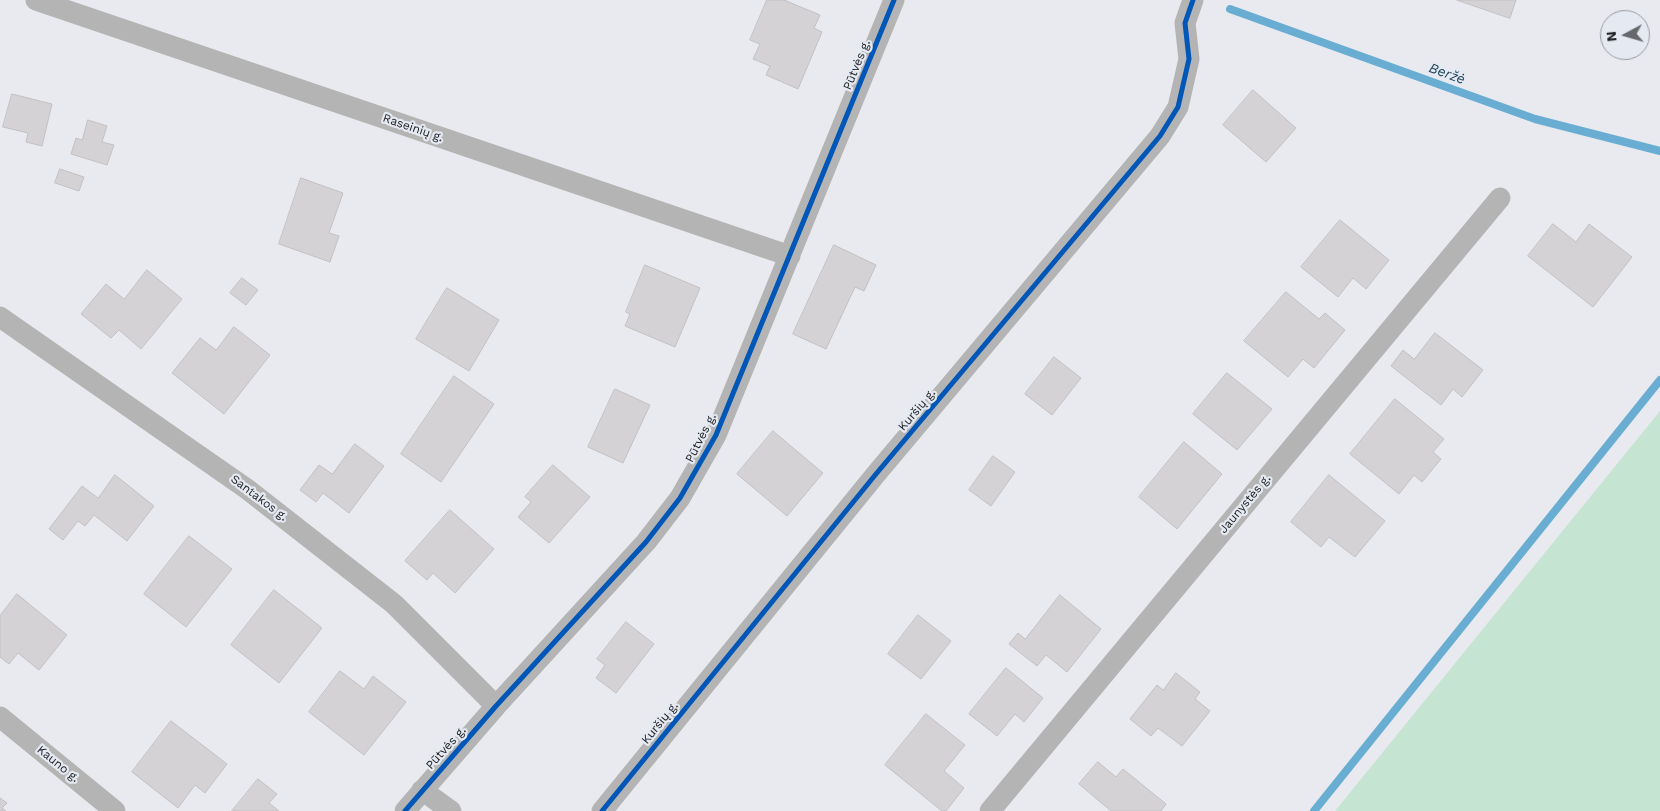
<!DOCTYPE html>
<meta charset="utf-8">
<style>
body{margin:0}
#map{position:relative;width:1660px;height:811px;overflow:hidden;background:#e8eaef;font-family:"Work Sans",sans-serif}
canvas{display:block}
.north{position:absolute;left:1600px;top:10px;width:50px;height:50px;box-sizing:border-box;background:#e5e9f2;border:1px solid #9799a0;border-radius:50%;rotate:264deg;font-size:14px;font-weight:700;line-height:20px;text-align:center;color:#212225}
.north::after{content:'';display:block;margin:auto;width:18px;height:22px;background:#67686c;clip-path:polygon(50% 0,100% 100%,50% 72%,0 100%)}
</style>
<div id="map">
<canvas width="1660" height="811"></canvas>
<div class="north">N</div>
</div>
<script>
const g = document.querySelector('canvas').getContext('2d');
g.lineJoin = 'round';
function fill(path, color) { g.fillStyle = color; g.fill(path, 'evenodd'); }
function strokePath(path, color, width, dash) { g.strokeStyle = color; g.lineWidth = width; g.lineCap = dash ? 'butt' : 'round'; g.setLineDash(dash || []); g.stroke(path); }
function write(font, color, halo, rows, align = 'center') {
  g.font = font + ' "Work Sans",sans-serif'; g.lineWidth = 4.5; g.setLineDash([]); g.textBaseline = 'middle'; g.strokeStyle = halo; g.fillStyle = color; for (const [text, x, y, turn = 0] of rows) {
    g.save(); g.translate(x, y); g.rotate((+turn || 0) * Math.PI / 180); g.textAlign = isNaN(turn) ? turn : align; if (halo) g.strokeText(text, 0, 0); g.fillText(text, 0, 0); g.restore();
  }
}
fill(new Path2D(`
 M1660 411V811H1335Z`), '#c6e4d2');
strokePath(new Path2D(`
 M1230 9 1535 119 1660 151
 M1314 811 1660 380`), '#69aed2', 8);
const building = new Path2D(`
 M767 0H784L820 15 814 28 822 32 798 89 766 75 770 66 753 59 760 44 750 40Z
 M1457 0H1516L1510 18Z
 M1253 90 1296 128 1266 162 1223 125Z
 M12 94 52 104 42 146 26 142 28 133 3 127Z
 M88 120 107 126 102 142 114 145 107 165 71 154 76 138 82 140Z
 M60 169 84 177 79 191 55 183Z
 M301 178 343 193 329 233 339 236 330 262 279 244Z
 M1340 220 1389 260 1366 289 1353 278 1338 297 1301 267Z
 M1553 224 1576 242 1589 224 1632 257 1593 307 1528 256Z
 M834 245 876 265 864 291 855 287 826 349 793 334Z
 M645 265 700 288 675 347 625 326 630 314 626 312Z
 M147 270 182 299 141 349 119 330 111 338 81 314 106 284 124 299Z
 M242 278 258 290 246 305 230 293Z
 M447 288 499 320 469 371 416 339Z
 M1286 292 1319 319 1325 313 1345 330 1314 368 1303 359 1288 377 1244 341Z
 M234 327 270 355 224 414 172 373 200 338 216 350Z
 M1435 333 1483 370 1462 397 1453 389 1441 405 1391 366 1403 350 1414 359Z
 M1054 357 1081 378 1052 415 1025 394Z
 M1227 373 1272 409 1237 450 1193 414Z
 M454 376 494 404 441 482 401 454Z
 M615 389 650 405 623 463 588 447Z
 M1395 399 1444 439 1433 452 1441 459 1422 482 1414 475 1399 494 1350 454Z
 M773 431 823 473 787 516 737 474Z
 M1184 442 1222 474 1177 529 1139 497Z
 M355 444 384 466 349 513 323 493 316 502 300 490 319 465 332 474Z
 M993 456 1015 472 991 506 969 490Z
 M553 465 590 497 549 543 518 517 531 502 525 497Z
 M115 475 154 506 127 541 94 515 85 526 78 521 63 540 49 529 82 486 98 498Z
 M1329 475 1385 521 1355 557 1329 537 1321 547 1291 522Z
 M450 510 494 549 455 593 433 573 427 580 405 561Z
 M189 536 232 569 186 627 144 594Z
 M274 590 322 628 279 683 231 645Z
 M17 594 67 635 39 670 18 653 9 664 0 657V616Z
 M1060 595 1101 629 1067 672 1046 655 1037 666 1009 644 1018 633 1025 639Z
 M918 615 951 641 921 679 888 654Z
 M626 622 654 644 616 693 596 678 605 665 597 659Z
 M1006 668 1043 698 1024 722 1015 714 997 736 969 714Z
 M340 671 364 689 373 676 406 702 364 755 309 712Z
 M1176 673 1200 692 1195 699 1210 711 1182 746 1158 728 1151 736 1130 719 1157 685 1163 690Z
 M926 714 965 745 944 771 964 788 946 811H942L885 765Z
 M171 721 227 764 205 793 195 785 178 808 132 772Z
 M1098 762 1116 777 1123 769 1166 804 1161 811H1111L1079 784Z
 M258 779 277 794 269 803 279 811H232Z
 M0 798 7 803 2 808 6 811H0Z`);
fill(building, '#d4d2d4');
strokePath(building, '#c2c0c2', 1);
strokePath(new Path2D(`
 M36 0 790 256
 M0 317 247 489 394 604 496 706
 M0 717 115 811
 M422 790 451 811
 M405 811 496 706 646 542 680 498 716 435 894 0
 M602 811 876 474 1160 136 1178 107 1189 59 1185 23 1193 0
 M990 811 1500 198`), '#b5b4b4', 21);
strokePath(new Path2D(`
 M405 811 496 706 646 542 680 498 716 435 894 0
 M602 811 876 474 1160 136 1178 107 1189 59 1185 23 1193 0`), '#0057b8', 5);
write('12px', '#212225', '#e5e9f2', [
 ["Pūtvės g.",857,65,-68],
 ["Raseinių g.",413,128,19],
 ["Kuršių g.",917,410,-50],
 ["Pūtvės g.",701,438,-63],
 ["Santakos g.",259,498,37],
 ["Jaunystės g.",1245,504,-50],
 ["Kuršių g.",660,723,-51],
 ["Pūtvės g.",446,748,-48],
 ["Kauno g.",58,764,39]
]);
write('italic 14px', '#1a4157', '#e5e9f2', [
 ["Beržė",1447,74,20]
]);
</script>
